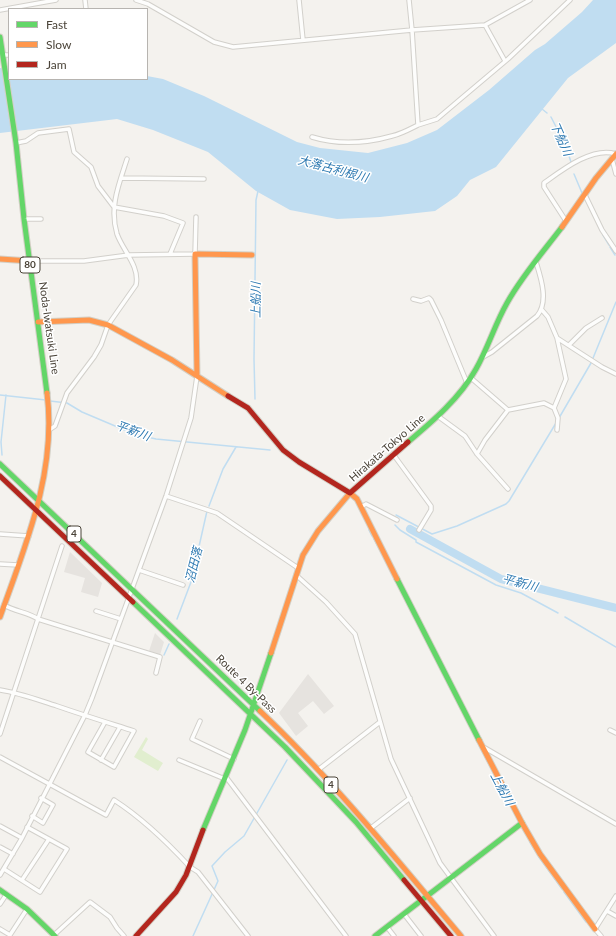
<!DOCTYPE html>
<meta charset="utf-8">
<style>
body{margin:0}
#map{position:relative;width:616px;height:936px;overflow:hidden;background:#f4f2ee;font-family:Lato,sans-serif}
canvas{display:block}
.legend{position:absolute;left:8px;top:8px;width:140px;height:72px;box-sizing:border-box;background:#fff;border:1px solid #b7b4b0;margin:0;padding:5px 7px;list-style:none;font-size:12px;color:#4b4439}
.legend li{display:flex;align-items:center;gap:8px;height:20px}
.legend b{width:20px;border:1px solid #b7b4b0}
</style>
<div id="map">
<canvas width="616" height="936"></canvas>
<ul class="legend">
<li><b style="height:5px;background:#63d668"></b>Fast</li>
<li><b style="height:5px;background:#ff974d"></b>Slow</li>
<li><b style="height:5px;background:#b3261e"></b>Jam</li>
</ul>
</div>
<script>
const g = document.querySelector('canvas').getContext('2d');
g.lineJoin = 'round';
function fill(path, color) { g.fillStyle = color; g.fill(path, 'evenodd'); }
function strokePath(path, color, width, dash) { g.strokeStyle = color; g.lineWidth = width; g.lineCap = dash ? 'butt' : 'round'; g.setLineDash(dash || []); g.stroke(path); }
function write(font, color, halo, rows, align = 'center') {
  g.font = font + ' Lato,"Noto Sans JP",sans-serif'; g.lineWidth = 3; g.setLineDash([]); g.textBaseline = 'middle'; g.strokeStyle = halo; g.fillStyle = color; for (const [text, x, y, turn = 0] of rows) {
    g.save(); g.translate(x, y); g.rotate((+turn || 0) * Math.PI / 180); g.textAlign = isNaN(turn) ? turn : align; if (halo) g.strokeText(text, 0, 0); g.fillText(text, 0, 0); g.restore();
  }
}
fill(new Path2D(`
 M146 737 148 739 142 750 163 763 158 771 134 757Z`), '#e1eecf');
fill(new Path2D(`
 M70 552 102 583 98 597 81 592 85 578 64 572Z
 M155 633 164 642 160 655 149 651Z
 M308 674 334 706 324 714 313 701 298 713 308 726 296 736 279 713Z`), '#e6e3df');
fill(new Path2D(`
 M593 0H616V43L568 78 496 167 470 180 457 196 435 211 380 217 337 219 290 210 256 191 208 152 153 130 117 119 0 133V68H9V79H147V76L163 79 204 96 297 142 320 148 368 153 407 143 437 130 489 90 535 50 545 44 582 12Z`), '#c0ddf1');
strokePath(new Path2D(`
 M542 109 547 113
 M551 117 565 144 571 162
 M574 174 582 193
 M603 235 609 245
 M610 247 615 255
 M0 395 46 400
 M255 399 254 359 256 200 258 191
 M50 401 67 403 82 412 134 434 156 439 270 450
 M559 418 591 363 616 302
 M2 455 1 442 6 395
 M209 506 223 469 236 447
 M396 515 432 534 457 526 506 504 509 501 556 423
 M395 525 400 530 416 540V542L496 585 521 593 558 613
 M369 530 372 536
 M374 539 389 567
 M392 574 398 586
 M400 589 427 641
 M565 617 616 647
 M177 619 191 582 207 511
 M164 655 169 644
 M471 729 483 753
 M485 757 499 783
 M530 842 536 852
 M539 857 562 889
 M564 892 586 922
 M193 936 218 881 212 866 225 852 244 836 287 760`), '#c0ddf1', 1.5);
strokePath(new Path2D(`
 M410 529 501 579 616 608`), '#c0ddf1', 8);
const street = new Path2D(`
 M85 0 86 9
 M136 0 148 4 214 42 233 47 412 30 485 25 530 0
 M299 0 303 40
 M0 10 56 0
 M485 25 505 61
 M3 55H9
 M418 125 437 119 457 102 508 59 570 0
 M312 137C338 145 367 143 392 136 401 134 410 129 418 125L412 30 409 0
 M16 143 26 141 38 133 69 129 74 152 91 167 98 186 114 207 164 216 183 223 170 254
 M612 159 616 174
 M122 178 204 179
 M585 195 602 230 616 251
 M24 219H41
 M566 221 544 187V183C562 170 593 146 616 154
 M30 261H84L129 255 195 254 196 217
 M413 299 421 301 429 298 431 300 441 320 467 383
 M542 310 548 317 557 338 602 367 616 374
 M569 345 586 328 602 318
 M483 357 492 352 537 316C549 302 541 278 536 262
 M471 378 508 410
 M554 408 566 379 557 338
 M439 417 465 436 477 454 508 489
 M49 430 55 426 67 393 94 357 101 345 108 325 136 285C140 266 123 251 117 234 109 207 119 184 127 159
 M393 454 431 506V510L419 530
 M477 454 485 440 508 410 544 403 554 408 558 418 557 430
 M166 496 217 513 298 568
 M361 507 366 504 397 520
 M0 534 29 536
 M0 564 18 565
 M139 570 183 585
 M296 575 326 602 355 634 391 759 440 863 494 936
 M4 605C16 612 28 612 38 619L160 657 156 673
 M96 611 121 619
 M0 690C20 693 38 700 57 706 83 715 109 723 134 731L114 767 88 752 105 722
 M200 721 192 739 234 759
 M610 730 616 733
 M0 734 62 546
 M485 748 616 824
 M0 757 106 815 114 800C142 818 167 842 190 867L198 872 248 936
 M101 760 120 727
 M179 760 225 779
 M318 770 380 722
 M226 777 346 936
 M32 816 43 823 53 805 41 798
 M0 826 22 838
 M371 828 410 798
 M0 847 13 854
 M4 869 40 892 67 849 27 827
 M0 875 22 838 85 715 92 698 166 496 191 418 197 376
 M22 880 49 839
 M0 904 6 895
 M607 911 616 916
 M404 914 421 936
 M387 927 394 936
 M0 929 10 935 27 909
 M54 935 90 902 110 917 117 928 124 936
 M601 936 595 929 616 896`);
const fast = new Path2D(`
 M0 37 16 143 24 219 47 393
 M408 442C433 421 460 398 476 369 488 348 495 324 507 303 522 276 543 252 562 227
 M0 464 260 711
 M397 579 479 740
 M133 602 285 747 356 822 404 880
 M203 830 245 730 271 653
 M0 890 27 909 55 936
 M375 936 522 823`);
const slow = new Path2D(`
 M562 227 596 178 616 154
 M0 259 30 261
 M38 322 89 320 108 325 172 360 228 396
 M197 376 195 254 252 255
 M0 617C26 544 57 471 47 393
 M271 653 303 555 318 531 350 493 357 499 397 579
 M260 711C333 780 396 859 461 936
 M479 740 522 823 540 854 595 929`);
const jam = new Path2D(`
 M228 396 248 408 283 450 299 462 350 493 408 442
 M0 476 133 602
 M404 880 451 936
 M136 936 176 892 186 875 203 830`);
strokePath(street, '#d2d0cb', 5.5);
strokePath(fast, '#d3cfc5', 7);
strokePath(slow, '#d3cfc5', 7);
strokePath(jam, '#d3cfc5', 7);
strokePath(street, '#fdfdfc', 3.5);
strokePath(fast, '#63d668', 5);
strokePath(slow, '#ff974d', 5);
strokePath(jam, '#b3261e', 5);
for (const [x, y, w] of [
 [30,265,20],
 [74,534,14],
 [331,785,14]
]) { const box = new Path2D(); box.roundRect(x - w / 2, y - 8, w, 16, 3); g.fillStyle = '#fff'; g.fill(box); strokePath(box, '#4b4439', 1); }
write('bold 10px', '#4b4439', null, [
 ["80",30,265],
 ["4",74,534],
 ["4",331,785]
]);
write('11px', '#4b4439', '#fff', [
 ["Noda-Iwatsuki Line",49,328,82],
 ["Hirakata-Tokyo Line",387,448,-41],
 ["Route 4 By-Pass",246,684,44]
]);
write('italic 12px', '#2e7ab2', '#fff', [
 ["下船川",561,139,66],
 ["大落古利根川",333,169,15],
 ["上船川",256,300,-90],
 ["平新川",133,431,20],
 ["沼田落",194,565,-76],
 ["平新川",520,583,15],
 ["上船川",502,789,62]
]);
</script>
